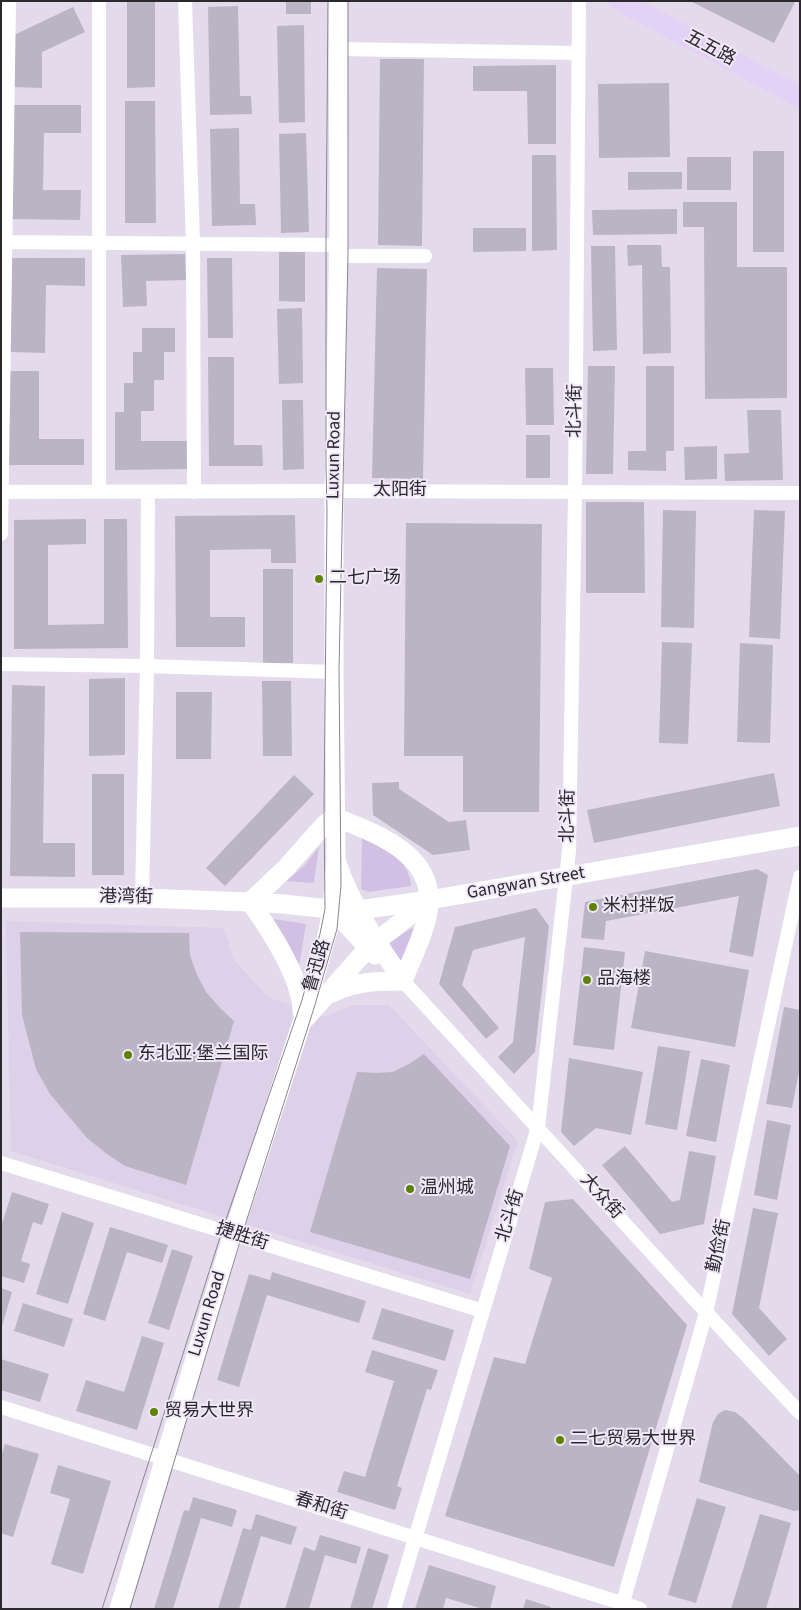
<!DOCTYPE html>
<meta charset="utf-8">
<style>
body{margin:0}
#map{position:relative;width:801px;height:1610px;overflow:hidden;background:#e3dbec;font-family:"Source Sans 3",sans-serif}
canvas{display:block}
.frame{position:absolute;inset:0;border:2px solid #2b282e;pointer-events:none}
</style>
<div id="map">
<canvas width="801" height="1610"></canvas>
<div class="frame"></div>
</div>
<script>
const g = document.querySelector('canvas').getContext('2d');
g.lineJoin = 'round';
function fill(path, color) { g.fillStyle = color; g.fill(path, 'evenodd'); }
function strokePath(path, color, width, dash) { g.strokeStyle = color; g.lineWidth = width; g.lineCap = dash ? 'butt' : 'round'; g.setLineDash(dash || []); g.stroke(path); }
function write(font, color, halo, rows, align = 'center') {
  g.font = font + ' "Source Sans 3","Noto Sans SC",sans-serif'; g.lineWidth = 4; g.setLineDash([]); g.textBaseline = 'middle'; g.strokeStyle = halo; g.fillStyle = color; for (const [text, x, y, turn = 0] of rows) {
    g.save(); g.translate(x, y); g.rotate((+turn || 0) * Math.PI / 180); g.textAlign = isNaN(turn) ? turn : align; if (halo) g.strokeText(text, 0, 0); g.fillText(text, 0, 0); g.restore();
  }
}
fill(new Path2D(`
 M6 921 224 928 234 960 268 997 323 1017 354 1005H389L518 1141 470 1294 11 1151Z`), '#dcd1e9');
fill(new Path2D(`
 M362 836C383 843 411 862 411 886L368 892 361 889Z
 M319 847 314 882 312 883 286 881 304 866Z
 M274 919 306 924 298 972 272 920Z
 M412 928 416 930 402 962 386 945Z`), '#d1c0e3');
fill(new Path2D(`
 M127 1H155V87L127 88Z
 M286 1H311V14H286Z
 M690 1H794L795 2 774 43Z
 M238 6 240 96H251L252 114 210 115 208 7Z
 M73 7 85 32 42 52V88L13 87 14 35Z
 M304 25 305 122 279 123 277 26Z
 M380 59H424L422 246 378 245Z
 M556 65V144H528L527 91H473V66Z
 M669 83 670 157 599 158 598 84Z
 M125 101H155L156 223H125Z
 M10 105H81V133H44L43 190H81L80 220 10 219Z
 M239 128 240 204H255L256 225 212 226 210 129Z
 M306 133 309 232 281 233 279 134Z
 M753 151H784V252H753Z
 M532 155H556L557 250 532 251Z
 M687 157H731V190H687Z
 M628 172H682V189L628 190Z
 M683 202H737V267H787V398L705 399 704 227H683Z
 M677 209V234L593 235 592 210Z
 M473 228H526V251L473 252Z
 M627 245H661L662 267H670L671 353 643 354 642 265 628 266Z
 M591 246H615L617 350 593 351Z
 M279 252H305V302L279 301Z
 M185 254 186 280 146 281 147 306 123 307 121 255Z
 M11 258H85V286L46 285 45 353 10 352Z
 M207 258H232L233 338H208Z
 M377 268 427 269 423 479 372 478Z
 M302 308 303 383 279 384 277 309Z
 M142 328H175V352H164V380H154V411H141V441H188V469L115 470V412H124V383H133V352H142Z
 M208 357H234V445H262L263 466H209Z
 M588 366H615L613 474H586Z
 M646 366H674V451H666V471L628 470V451H646Z
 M525 368H553L554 425H526Z
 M7 371H39V439H84V465H6Z
 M282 400H303L304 469 283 470Z
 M747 410H781L783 480 725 481 724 454 749 453Z
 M526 435H550V478H526Z
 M717 446V479L685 480 684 447Z
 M586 502H644L645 593H586Z
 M663 510 696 511 694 628 661 627Z
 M754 510 785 511 780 639 749 637Z
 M295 515 296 563H271V549L210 550V617H245V647H176L175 516Z
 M86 519V544L48 545V625L104 624V519H127L128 648 14 649V520Z
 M406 523 542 524 539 812H463V756H404Z
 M263 569H293V663H263Z
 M662 642 692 643 688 744 659 743Z
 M740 643 773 645 770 743 737 742Z
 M125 678V755L89 756V679Z
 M262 681H291L292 756H263Z
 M12 685 45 686 43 843H75V877L10 876Z
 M176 692H212L211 759H176Z
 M774 773 780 806 594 843 587 810Z
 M92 774H124V875H92Z
 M294 775 314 794 225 886 206 868Z
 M399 782V789L449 822 466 820 470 850 433 855 373 815 372 783Z
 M757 869 768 875 753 957 729 952 739 896 606 921 604 940 581 938 585 902Z
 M536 908 549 926 535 1052 514 1074 498 1057 513 1042 525 937 473 950 462 985 499 1028 486 1039 439 984 455 927Z
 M20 932 189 933 190 955 197 975 206 992 220 1008 234 1021 186 1185 125 1166 107 1154 87 1138 50 1094 36 1069 22 1015Z
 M584 947 625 952 614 1050 573 1045Z
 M645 951 749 970 735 1047 631 1028Z
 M784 1007 800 1010V1066L792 1108 766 1104Z
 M658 1046 690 1051 677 1130 645 1124Z
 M424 1054 510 1146 470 1279 310 1232 357 1072 377 1073 393 1072 409 1064Z
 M569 1058 643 1072 631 1135 596 1128 574 1146 561 1132Z
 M701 1059 730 1065 716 1142 686 1136Z
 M767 1120 791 1125 777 1200 754 1195Z
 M625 1146 672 1202 680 1200 689 1151 716 1156 704 1224 660 1234 602 1165Z
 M12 1192 49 1204 42 1225 33 1222 21 1261 30 1264 24 1283 1 1276V1227Z
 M573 1199 687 1325 614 1567 445 1516 494 1357 525 1364 552 1278 529 1269 545 1202Z
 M753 1208 778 1213 759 1308 787 1339 769 1356 732 1314Z
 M62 1212 94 1223 68 1304 36 1294Z
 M110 1227 168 1245 162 1263 127 1252 105 1321 83 1314Z
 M172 1249 193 1256 169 1330 148 1323Z
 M272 1272 366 1301 359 1323 267 1295 239 1387 217 1380 249 1274 270 1280Z
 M1 1288 12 1292 2 1326 1 1325Z
 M23 1303 73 1319 64 1347 14 1331Z
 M382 1308 454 1330 445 1361 372 1339Z
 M142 1336 164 1343 137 1430 76 1411 86 1380 124 1392Z
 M372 1350 438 1370 431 1390 427 1389 397 1486 402 1488 395 1510 337 1492 344 1471 365 1477 394 1381 365 1372Z
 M1 1359 49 1374 40 1402 1 1390Z
 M725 1410 735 1412 743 1418 800 1476V1510L794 1511 699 1482 713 1422 718 1414Z
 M5 1444 39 1454 13 1537 1 1533V1457Z
 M58 1465 111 1481 83 1574 51 1564 70 1499 50 1493Z
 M193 1497 237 1510 232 1527 201 1518 173 1609H154L184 1510 189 1511Z
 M697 1498 726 1507 696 1603 668 1595Z
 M256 1514 297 1527 291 1545 261 1536 239 1609H218L243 1528 251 1530Z
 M760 1514 791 1523 766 1609H731Z
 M320 1535 361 1547 356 1564 325 1555 309 1609H285L304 1547 315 1551Z
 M368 1548 389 1555 372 1609H350Z
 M429 1565 496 1586 490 1609H483L446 1598 443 1609H415Z
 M526 1599 551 1607V1609H523Z`), '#bbb4c4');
strokePath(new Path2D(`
 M99 1V492
 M185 1 193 244 194 492
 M339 49 579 53
 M1 242 338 245
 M338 256H425
 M1 492 334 491 800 493
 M1 534 9 1
 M1 664 147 666 334 672
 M142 898 147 666 148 492
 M403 981C536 1125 666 1271 800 1413
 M1 1163 483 1311
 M1 1407 640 1609
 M394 1609 538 1127 569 851 575 492 579 1
 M621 1609 706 1313 800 877`), '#fff', 14);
strokePath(new Path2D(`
 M337 863C351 905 378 944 403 981
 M1 898H142L250 902 283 904 339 910H359L429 900 800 836
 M250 902 285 869 324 825 335 817C377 834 438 855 428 912 424 936 411 959 403 981
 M250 902C270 930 302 978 302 1012
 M332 909 375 955
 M332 993C356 981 378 981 403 981
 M306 1018 368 948 428 901
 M119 1609 233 1234 302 1022 328 931 332 909 336 858 334 672V491L339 224 338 1`), '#fff', 19);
strokePath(new Path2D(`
 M620 1 800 97`), '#e3d1f6', 21);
strokePath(new Path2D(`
 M102 1609 222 1231 302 1000 320 934 325 909 324 809 327 511 326 465V245L328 1
 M130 1609 241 1238 314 1008 337 929 341 885 339 669 348 256V1`), '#8a8490', 1);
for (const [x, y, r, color] of [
 [319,579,5,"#5d8301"],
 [593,907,5,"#5d8301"],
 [587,980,5,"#5d8301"],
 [128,1055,5,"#5d8301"],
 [410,1189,5,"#5d8301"],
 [154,1412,5,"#5d8301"],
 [560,1440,5,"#5d8301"]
]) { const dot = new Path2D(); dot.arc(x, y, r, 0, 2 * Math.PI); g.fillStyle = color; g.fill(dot); strokePath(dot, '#f0e8f9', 2); }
write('18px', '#2b282e', '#f0e8f9', [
 ["五五路",710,49,28],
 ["北斗街",576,411,-89],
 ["Luxun Road",335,455,-89],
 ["太阳街",400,491],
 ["北斗街",569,816,-89],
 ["Gangwan Street",526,884,-10],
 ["港湾街",126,898,1],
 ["鲁迅路",318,966,-74],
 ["大众街",601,1197,48],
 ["北斗街",511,1216,-73],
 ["捷胜街",242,1237,18],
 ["勤俭街",720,1246,-78],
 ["Luxun Road",208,1314,-73],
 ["春和街",321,1507,17]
]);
write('18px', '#2b282e', '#f0e8f9', [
 ["二七广场",329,579],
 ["米村拌饭",603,907],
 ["品海楼",597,980],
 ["东北亚·堡兰国际",138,1055],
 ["温州城",420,1189],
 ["贸易大世界",164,1412],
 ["二七贸易大世界",570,1440]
], 'left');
</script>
